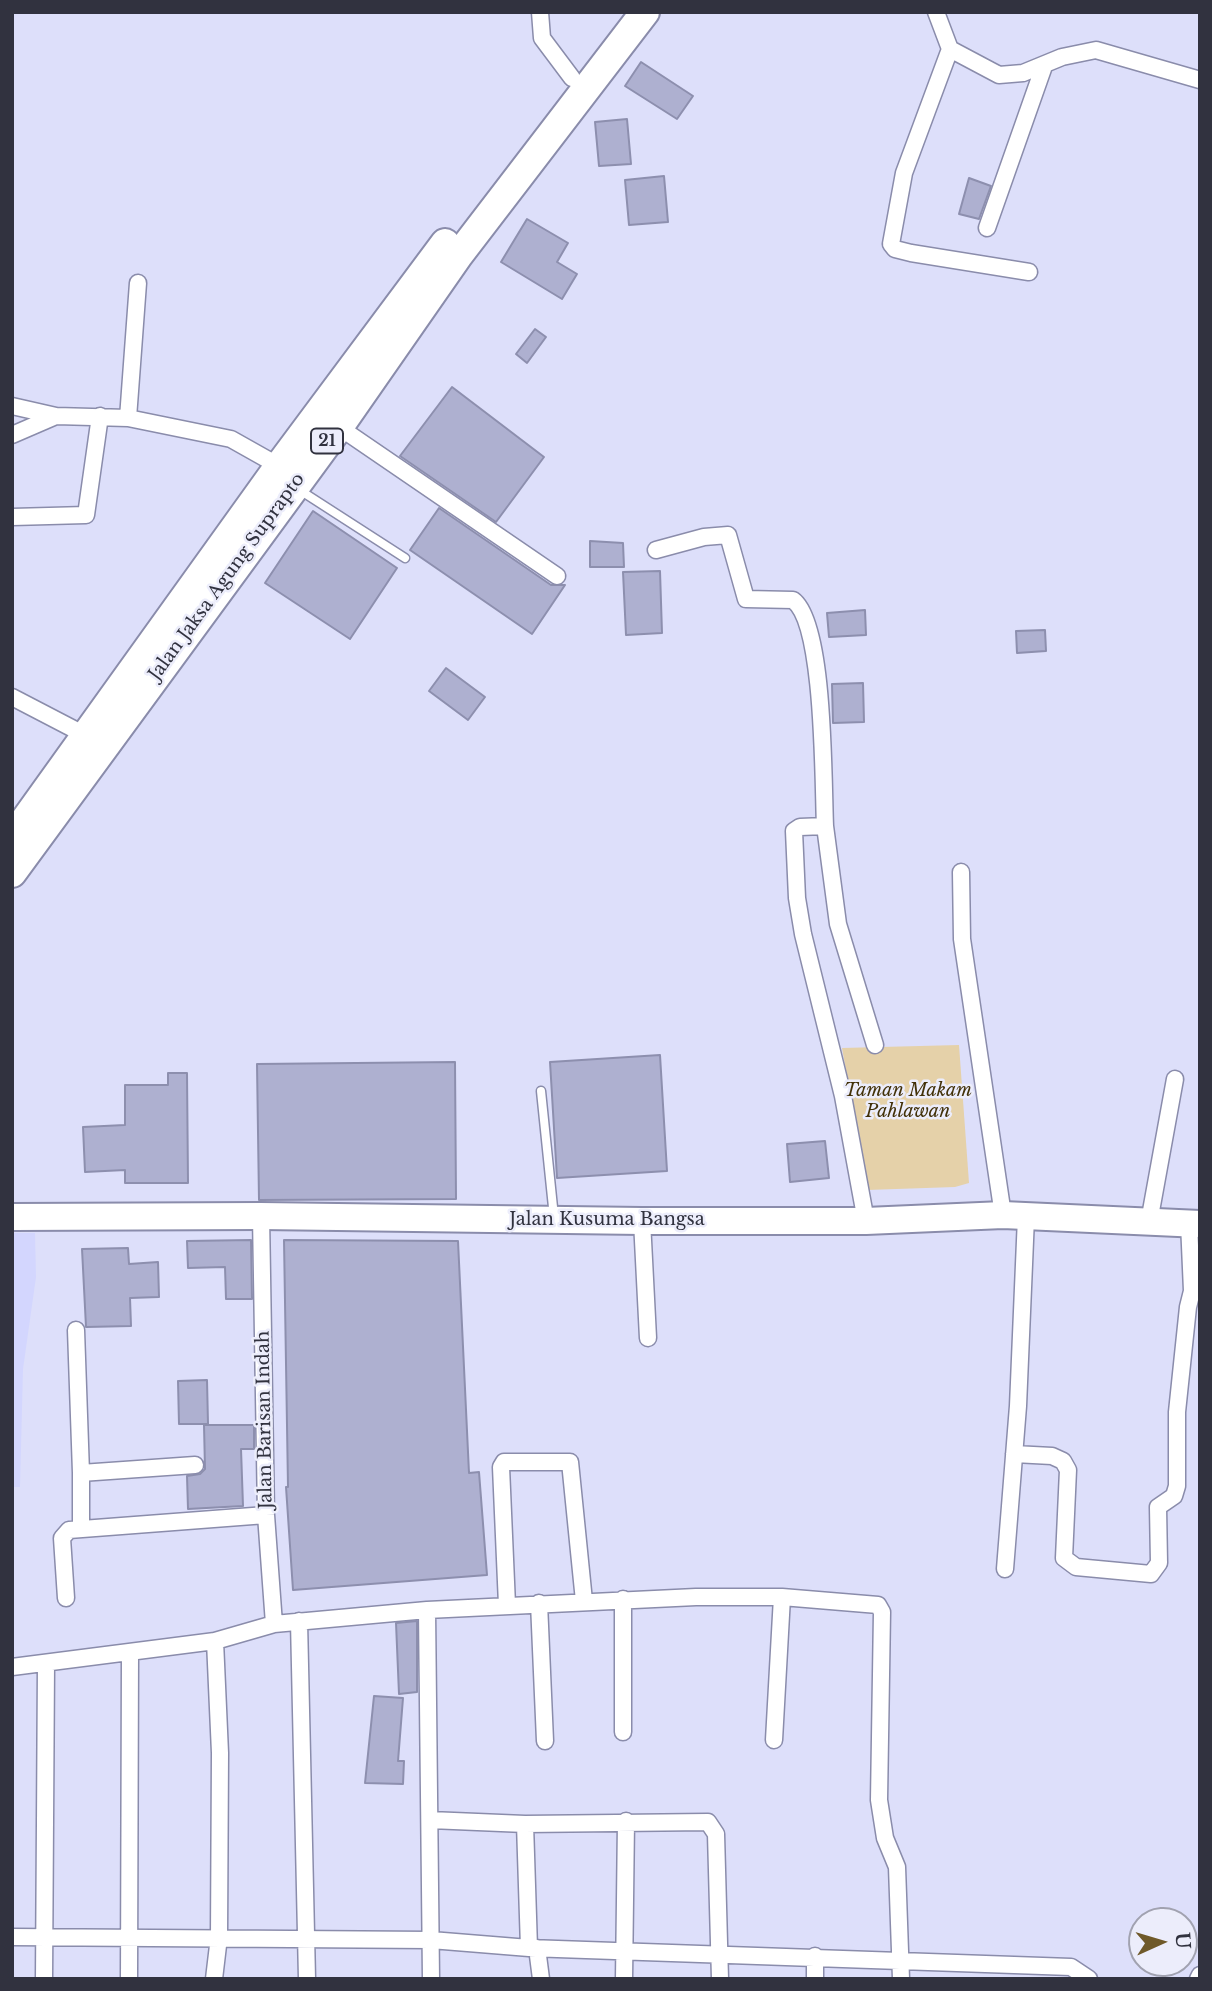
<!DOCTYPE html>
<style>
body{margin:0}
#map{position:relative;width:1212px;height:1991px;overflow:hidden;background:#dddffa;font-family:"Libre Baskerville",serif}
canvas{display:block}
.frame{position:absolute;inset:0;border:14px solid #31323f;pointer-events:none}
.north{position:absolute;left:1128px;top:1907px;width:70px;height:70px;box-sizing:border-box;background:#ecedfb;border:2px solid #a1a2b0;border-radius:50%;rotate:86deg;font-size:19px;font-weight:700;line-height:28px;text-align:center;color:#31323f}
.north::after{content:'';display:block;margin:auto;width:24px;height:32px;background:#6f5929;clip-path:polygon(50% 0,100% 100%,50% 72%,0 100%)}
</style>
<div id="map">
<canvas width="1212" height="1991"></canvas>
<div class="frame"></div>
<div class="north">U</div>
</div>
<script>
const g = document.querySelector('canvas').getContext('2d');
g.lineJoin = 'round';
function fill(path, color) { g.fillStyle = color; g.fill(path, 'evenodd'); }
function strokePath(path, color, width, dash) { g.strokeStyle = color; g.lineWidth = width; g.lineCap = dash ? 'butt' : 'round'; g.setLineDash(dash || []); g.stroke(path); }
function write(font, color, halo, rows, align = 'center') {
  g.font = font + ' "Libre Baskerville",serif'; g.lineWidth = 5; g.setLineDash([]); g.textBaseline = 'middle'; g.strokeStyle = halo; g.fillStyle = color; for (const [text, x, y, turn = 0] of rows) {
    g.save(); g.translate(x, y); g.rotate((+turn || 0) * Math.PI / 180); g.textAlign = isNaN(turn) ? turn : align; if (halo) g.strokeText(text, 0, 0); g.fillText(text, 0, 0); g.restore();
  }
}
fill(new Path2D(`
 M12 1233H35L36 1277 23 1369 20 1487H12Z`), '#d3d6fe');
fill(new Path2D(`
 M959 1045 969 1183 955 1187 867 1190 842 1048Z`), '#e5d1a9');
const building = new Path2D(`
 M641 62 693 96 677 119 625 86Z
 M627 119 631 164 599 166 595 122Z
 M664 176 668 222 629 225 625 180Z
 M969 178 991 186 979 219 959 214Z
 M527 219 568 243 557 262 577 274 562 299 501 262Z
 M535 329 546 337 527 363 516 354Z
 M452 387 544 457 496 522 400 456Z
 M439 508 551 585H565L532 634 410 550Z
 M313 511 397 568 350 639 265 583Z
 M590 541 623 543 624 567H590Z
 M660 571 662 633 626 635 623 572Z
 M865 610 866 635 829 637 827 613Z
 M1045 630 1046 651 1017 653 1016 631Z
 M446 668 485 697 468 720 429 691Z
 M863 683 864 722 833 723 832 684Z
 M660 1055 667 1171 557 1178 550 1062Z
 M455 1062 456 1199 259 1200 257 1064Z
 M168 1073H187L188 1183H125V1170L85 1172 83 1127 125 1125V1085H168Z
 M825 1141 829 1178 790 1182 787 1144Z
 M251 1240 252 1299H226L225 1267 188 1268 187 1241Z
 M284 1240 458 1241 469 1473 479 1472 487 1575 293 1590 286 1487H288Z
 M128 1248 129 1264 158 1262 159 1297 130 1298 131 1326 86 1327 82 1249Z
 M207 1380 208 1424H179L178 1381Z
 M204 1425H254V1449H241L243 1506 188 1509 187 1476 200 1474 205 1469Z
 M417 1621V1692L399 1694 396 1623Z
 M374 1696 403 1698 398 1761H404L403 1784 365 1783Z`);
fill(building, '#aeb0d0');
strokePath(building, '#8d8fae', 2);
const service = new Path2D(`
 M298 489 405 558
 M541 1091 554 1217`);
const minor = new Path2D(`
 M540 12 542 38 572 78
 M936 12 950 49 999 75 1023 73 1062 57 1096 50 1200 80
 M950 49 904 173 891 244 895 249 911 253 1029 272
 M987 228 1044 66
 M12 406 56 416
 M128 418 138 283
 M339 427 557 576
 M12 435 56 416 128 418 231 439 279 466
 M12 517 86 515 100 416
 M656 550 704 537 728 535 746 599 793 600C825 623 823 783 825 826L800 827 794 831 797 898 803 934 843 1096 866 1221
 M12 697 87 736
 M825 826 838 924 875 1045
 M961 872 962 939 1003 1215
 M261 1216 266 1515 274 1624
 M642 1221 648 1338
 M1149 1222 1175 1079
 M76 1330 81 1473
 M1014 1454 1052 1456 1063 1461 1068 1470 1064 1558 1076 1567 1151 1574 1159 1563 1158 1507 1174 1496 1177 1486V1412L1188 1307 1192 1291 1189 1223
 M81 1528V1473L195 1465
 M1005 1569 1018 1406 1026 1217
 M66 1598 62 1538 69 1530 266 1515
 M539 1603 545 1741
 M507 1605 501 1467 504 1462H570L584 1601
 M427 1610 431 1979
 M299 1621 307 1979
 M12 1667 215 1641 274 1624 427 1610 696 1597H782L878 1605 882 1612 879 1800 885 1838 897 1867 901 1979
 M623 1732V1599
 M774 1740 782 1597
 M430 1820 525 1824 708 1822 716 1834 720 1979
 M525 1824 529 1948
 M12 1937 431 1940 529 1948 1071 1967 1089 1979
 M537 1948 541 1979
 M44 1979 46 1664
 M129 1979 130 1654
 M214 1979 219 1937 220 1753 215 1641
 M624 1979 626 1821
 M815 1979V1956
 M1198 1979 1200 1975`);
const primary = new Path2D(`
 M12 1217 261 1216 642 1221H866L1003 1215 1200 1224`);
const trunk = new Path2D(`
 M12 838 279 466 445 243
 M12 873 339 427 458 256 645 12`);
strokePath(service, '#8a8cab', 11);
strokePath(minor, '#8a8cab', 19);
strokePath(primary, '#8a8cab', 30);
strokePath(trunk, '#8a8cab', 32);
strokePath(service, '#fff', 8);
strokePath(minor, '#fff', 16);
strokePath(primary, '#fff', 26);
strokePath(trunk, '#fff', 28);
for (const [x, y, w] of [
 [327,441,32]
]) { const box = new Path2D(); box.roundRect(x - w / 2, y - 12.5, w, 25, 5); g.fillStyle = '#ecedfb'; g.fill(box); strokePath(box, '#31323f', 2); }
write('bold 16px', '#31323f', null, [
 ["21",327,441]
]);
write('18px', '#31323f', '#ecedfb', [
 ["Jalan Jaksa Agung Suprapto",227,577,-54],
 ["Jalan Kusuma Bangsa",607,1220],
 ["Jalan Barisan Indah",265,1420,-91]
]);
write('italic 18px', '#423109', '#ecedfb', [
 ["Taman Makam",908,1091],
 ["Pahlawan",908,1112]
]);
</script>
